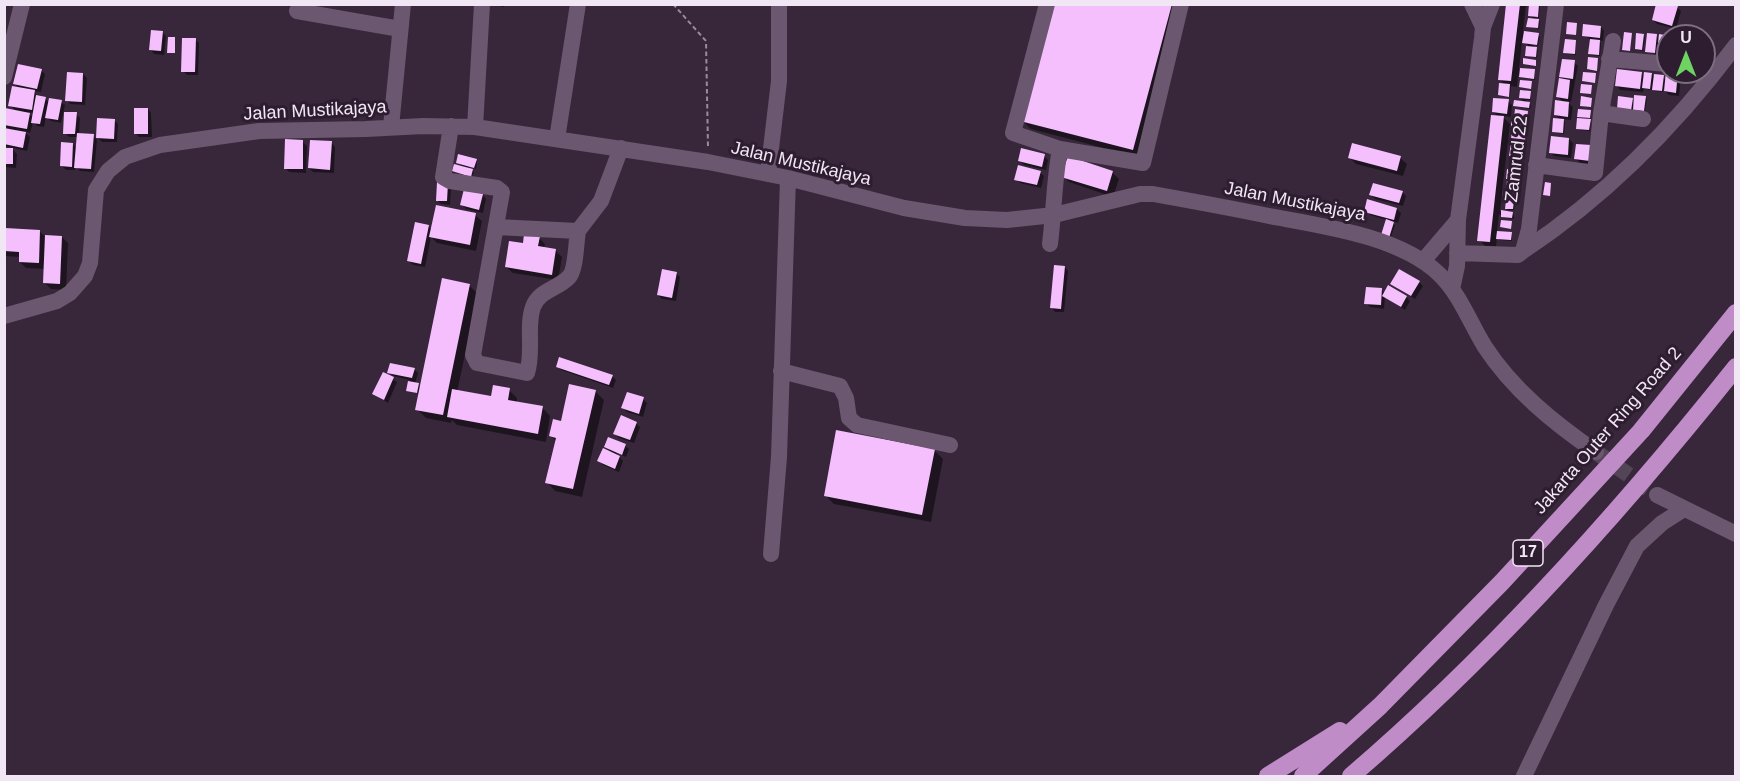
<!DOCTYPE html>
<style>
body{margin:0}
#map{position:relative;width:1740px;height:781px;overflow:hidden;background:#38273b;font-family:Helvetica,sans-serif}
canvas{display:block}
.frame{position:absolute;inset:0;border:6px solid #f1e6f3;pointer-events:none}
.north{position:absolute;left:1656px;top:24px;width:60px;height:60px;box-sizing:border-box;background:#2e1d31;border:2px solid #7c6d7f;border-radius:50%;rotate:0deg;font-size:16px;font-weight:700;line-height:24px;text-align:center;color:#f1e6f3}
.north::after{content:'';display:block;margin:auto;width:21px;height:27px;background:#6ed360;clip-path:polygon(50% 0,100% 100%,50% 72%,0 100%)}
</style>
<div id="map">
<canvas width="1740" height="781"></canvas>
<div class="frame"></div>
<div class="north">U</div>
</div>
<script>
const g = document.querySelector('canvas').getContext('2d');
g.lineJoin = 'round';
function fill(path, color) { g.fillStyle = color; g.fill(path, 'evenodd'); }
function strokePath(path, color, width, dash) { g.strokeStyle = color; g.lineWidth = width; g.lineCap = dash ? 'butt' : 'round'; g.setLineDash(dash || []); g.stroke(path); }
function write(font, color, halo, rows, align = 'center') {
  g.font = font + ' Helvetica,sans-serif'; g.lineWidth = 6; g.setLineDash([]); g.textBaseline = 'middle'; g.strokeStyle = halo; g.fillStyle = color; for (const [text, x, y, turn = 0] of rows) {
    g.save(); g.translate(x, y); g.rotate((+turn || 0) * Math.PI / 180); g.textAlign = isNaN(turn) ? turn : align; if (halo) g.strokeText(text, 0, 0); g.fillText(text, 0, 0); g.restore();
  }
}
fill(new Path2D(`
 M489 4H505L504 7Z
 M1053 4H1182L1142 158 1031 129 1022 120Z
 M1508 4H1526L1523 32 1540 36 1538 46 1533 45 1538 50 1537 58 1526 55 1528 45 1522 41 1519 69 1534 71 1535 80 1522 78 1518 75 1517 87 1511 86 1510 97 1499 95 1505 85 1499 79Z
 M1531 4H1540L1539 18 1536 17 1540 22 1539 29 1528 26 1534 20 1530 15Z
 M1658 4H1669L1677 7 1681 11 1676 29 1657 24 1653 20Z
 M1601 27 1604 31 1603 41 1598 40 1601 43 1600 56 1591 55 1590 53 1591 40 1584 35Z
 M162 32 166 36 164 55 154 54 151 50Z
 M1643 35 1645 37 1643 51 1638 50 1636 49Z
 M1656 36 1660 40 1664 36 1666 38 1664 54 1656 50V54L1647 51Z
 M195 39 199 43 198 75H187L183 71Z
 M1576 42V55L1566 54 1565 52Z
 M1563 60 1574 62 1578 66 1571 102 1566 101 1573 107 1571 120 1562 119 1565 122 1564 134 1553 132 1561 120 1555 115 1564 103 1558 97Z
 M41 70 45 74 41 92 34 91 38 97 45 98 49 103 61 102 65 105 61 123 51 121 46 117 44 127 37 126 33 122 30 133 24 131 30 137 27 151 4 146V129L10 130 4 125V120L16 111 10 105 20 89 15 84ZM27 112 34 113V118Z
 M1641 73 1645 77 1652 74 1655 78 1663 77 1666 80 1677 74 1681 77 1679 96 1669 95 1663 89V92L1655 91 1652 87V90L1644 89 1643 92 1620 90 1617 86Z
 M83 74 87 78 85 105 70 104 67 100Z
 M1530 92 1531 100H1526L1531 105 1530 109 1515 106 1525 103 1520 98Z
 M1645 98 1647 99 1645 112 1622 113 1632 99 1635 102Z
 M1508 101 1512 105 1511 117 1502 116 1510 124 1502 192 1517 196V200L1510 199 1515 204 1514 210H1509L1514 215V219L1504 218 1499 214 1497 232 1512 234V241L1500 240 1497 237 1496 247 1485 246 1479 240 1499 117 1493 112ZM1502 195 1508 199 1506 208 1511 213 1500 211Z
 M148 109 151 113 152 137H139L135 133Z
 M1590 112 1591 119 1587 118 1591 122 1590 131 1579 130 1578 128 1583 120 1579 116Z
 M76 114 80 118 79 135 93 136 97 140 94 172 80 171 76 167 75 170H66L62 166 73 144 77 149 78 137H69L65 133Z
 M114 120 118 124 117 142H102L98 138Z
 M1526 124 1527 129H1522L1527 134 1526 142 1514 140 1513 139 1517 131 1512 126Z
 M1569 139 1573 143 1571 158 1554 156 1550 152Z
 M303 142 307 146 306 173 289 172 285 168Z
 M332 143 335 147 334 173 313 172 309 168Z
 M1524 146V158L1511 155Z
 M4 150H13L17 154 16 168 4 167Z
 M1594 151 1593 164 1580 163 1576 159Z
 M1044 156 1048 160 1046 170 1024 165 1020 161Z
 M1349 157 1400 158 1407 164 1403 176 1356 164Z
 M476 161 477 162 476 169 468 166 474 172 472 177 454 171 463 168 457 162Z
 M1522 162 1523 170 1518 169 1522 174 1521 181 1509 180 1507 178 1516 172 1512 167Z
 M1040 172 1044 176 1041 188 1020 183 1016 179Z
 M1113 173 1119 179 1113 197 1069 182 1063 176Z
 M439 184 451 188 450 205 441 204 437 200Z
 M1402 192 1406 196 1403 206 1375 199 1371 195Z
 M483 195 486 199 483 213 466 209 462 205Z
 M1397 209 1401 213 1398 223 1391 221 1395 225 1391 237 1383 234 1387 220 1370 215 1366 211Z
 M475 215 482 221 476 251 437 243 431 237 425 267 413 265 409 261 428 226 432 230Z
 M4 230 39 231 47 238 62 237 68 243 66 290 51 289 45 283V269L26 268 20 262V257L4 256Z
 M539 238 545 244 544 249 555 250 562 257 558 280 513 273 506 267 524 245Z
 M1065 267 1068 271 1064 312H1055L1052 308Z
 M676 273 680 277 676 301 662 299 658 295Z
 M1419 282 1423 286 1415 299 1396 287Z
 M469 285 478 294 457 392 492 398 509 390 517 398V403L542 407 550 416 546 442 457 425 452 420 451 423 426 418 417 409 420 394 408 390 410 380 393 376 389 372 414 369 418 373 415 384 421 388Z
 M1382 290 1385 294 1406 297 1410 301 1405 310 1385 297 1384 309 1370 307 1366 303Z
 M558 367 612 376 616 380 613 388 561 370Z
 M384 374 397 382 388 403 374 394Z
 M570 386 596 392 604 400 582 497 555 491 547 482 556 441 551 436 562 422Z
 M643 399 647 403 643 417 627 412 623 408Z
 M636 423 640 427 634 443 619 438 615 434Z
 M609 439 625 446 629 449 626 457 616 453 623 461 619 472 603 465 599 461 614 455 606 447Z
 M934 450 943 459 931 522 834 504 825 495Z`), '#0007');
fill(new Path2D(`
 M1051 4H1172L1133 150 1020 121Z
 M1506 4H1520L1511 81 1498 80Z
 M1529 4H1539L1538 17 1528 16Z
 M1656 4 1678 6 1672 26 1652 20Z
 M1528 18 1539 19 1538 28 1526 27Z
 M1567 22 1577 23 1576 35 1566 34Z
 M1583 24 1601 26 1600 38 1582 36Z
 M151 30 163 31 161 51 149 50Z
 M1524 31 1539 33 1537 45 1522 43Z
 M1624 32 1632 33 1630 51 1622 50Z
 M1636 33 1644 34 1642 50 1635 49Z
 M1647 33 1657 34 1655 53 1645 52Z
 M1659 34 1665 35 1663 54 1657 53Z
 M168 37H175V53H167Z
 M182 38H196L195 72H181Z
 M1565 39 1576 40 1575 54 1563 53Z
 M1590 39 1600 40 1599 55 1588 54Z
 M1526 46 1537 47 1536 57 1525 56Z
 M1588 57 1598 58 1597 71 1587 69Z
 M1523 58 1536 60V66L1523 64Z
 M1562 59 1575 60 1573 79 1559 77Z
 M18 64 42 69 37 89 13 84Z
 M1520 68 1535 69 1534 79 1519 77Z
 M1617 69 1642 72 1640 89 1615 86Z
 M1666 71 1678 72 1676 93 1664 91Z
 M67 72 83 73 82 102 65 101Z
 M1583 72 1596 73 1595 83 1582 81Z
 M1644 72 1652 73 1650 89 1642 88Z
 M1654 74 1664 75 1662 91 1652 90Z
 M1559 78 1570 80 1568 99 1556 97Z
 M1520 80 1532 81 1531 89 1519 87Z
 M1499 83 1510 84 1509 97 1498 95Z
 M1581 84 1592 85 1591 94 1580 93Z
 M12 86 35 90 32 110 8 106Z
 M1520 90 1531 91 1530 99 1519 98Z
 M36 95 46 97 40 124 31 123Z
 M1634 95 1646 96 1644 111 1633 110Z
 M1581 96 1592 98 1591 107 1580 106Z
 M1618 96 1633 98 1631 111 1617 109Z
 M49 98 62 100 58 120 45 118Z
 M1493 98 1509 99 1507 114 1492 112Z
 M1514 100 1530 102 1529 108 1513 106Z
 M1555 100 1569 102 1568 117 1554 115Z
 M5 108 30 113 27 129 4 125Z
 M134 108H148V134H134Z
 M1515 109 1528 111 1527 120 1514 119Z
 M1578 109 1591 110 1590 118 1577 117Z
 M64 112H77L75 134H63Z
 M1491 115 1504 116 1490 242 1477 241Z
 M97 118 115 119 114 139 96 138Z
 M1553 118 1564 119 1563 133 1552 132Z
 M1577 118 1591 119 1589 130 1576 129Z
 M1511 121 1526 123V129L1511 127Z
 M4 128 26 132 23 148 4 144Z
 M1512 129 1526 131 1525 141 1511 139Z
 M77 133 94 134 91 169 74 168Z
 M1551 136 1569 138 1568 155 1549 153Z
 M285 139 303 140V169H284Z
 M310 140 332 141 330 170 308 168Z
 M61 142 73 143 72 167 60 166Z
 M1352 143 1401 156 1397 171 1348 158Z
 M1511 143 1525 144 1523 157 1509 156Z
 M1576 144 1591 145 1590 161 1574 159Z
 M4 148H13V164H4Z
 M1021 148 1045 154 1042 167 1018 161Z
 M458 154 477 159 474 168 456 163Z
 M1068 156 1113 171 1107 191 1061 177Z
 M1511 159 1523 161 1522 169 1510 168Z
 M454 164 473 169 471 177 452 171Z
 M1018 165 1041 171 1037 185 1014 180Z
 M1507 169 1521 171 1520 180 1506 179Z
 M1507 181 1517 182 1516 189 1506 188Z
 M437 182 448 183 447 201H436Z
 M1545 182 1551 183 1550 196 1543 195Z
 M1373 183 1403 191 1399 203 1369 195Z
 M464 189 483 194 479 210 460 205Z
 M1503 191 1516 193V199L1502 198Z
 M1367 199 1397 208 1394 220 1364 212Z
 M1506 200 1514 201 1513 209H1505Z
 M436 205 476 213 470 245 429 237Z
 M1501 210 1513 212 1512 218 1501 217Z
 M1386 219 1394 222 1389 238 1381 235Z
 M1501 220 1512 221 1511 229 1500 227Z
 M415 222 429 225 421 264 407 261Z
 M5 228 40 230 39 263 19 262V252L5 251Z
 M1497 231 1512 232 1511 240 1496 239Z
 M524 234 540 236 538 246 556 249 552 275 505 267 509 241 523 243Z
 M45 235 62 236 60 284 43 283Z
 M1054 265 1065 266 1061 309 1050 308Z
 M662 269 677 272 672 298 657 295Z
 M1399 269 1420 281 1411 296 1390 284Z
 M442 278 470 284 443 415 415 410Z
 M1388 285 1407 296 1401 307 1382 296Z
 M1366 287 1382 288 1381 305 1364 304Z
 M559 357 613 375 609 385 556 367Z
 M390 363 415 368 412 378 387 373Z
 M383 372 394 377 384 400 372 394Z
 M408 381 419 383 417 393 406 391Z
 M569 384 596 390 573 489 545 483 556 438 549 436 553 419 561 421Z
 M493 385 510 388 508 400 543 406 538 434 447 417 452 389 491 396Z
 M627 392 644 397 639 414 621 408Z
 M621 415 637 422 630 440 613 434Z
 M836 430 935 449 922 515 824 496Z
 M608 437 626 444 622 455 604 447Z
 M603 448 620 456 615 469 597 461Z`), '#f5bffe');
strokePath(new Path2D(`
 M1596 452 1657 495`), '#544457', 16, [16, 8]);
strokePath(new Path2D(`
 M673 4 706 41 708 147`), '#998b9c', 2, [4.5, 3]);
strokePath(new Path2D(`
 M1047 4 1013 133 1060 149 1143 163 1181 4
 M297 11 400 29
 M1483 27 1492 4
 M1609 59 1668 64
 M4 77 22 4
 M1601 113 1643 119
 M451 126 443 177 450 181 497 188 502 192 473 355 477 363 527 373C534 352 526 326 533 307 539 290 558 289 569 277 576 270 576 242 578 231
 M391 127 403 4
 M475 127 482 4
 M557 139 578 4
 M1536 165 1595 173 1601 113 1613 41
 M768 174 779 81V4
 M1458 220 1482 38 1483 27 1472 4
 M496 227 578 231 601 201 621 148
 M1050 244C1054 212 1054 180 1060 149
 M1523 251C1605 197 1677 124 1736 45
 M1457 253 1518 255 1523 251 1529 229 1556 4
 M1423 261 1458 220 1457 266 1452 289
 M4 316 57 301 70 293 85 276 90 263 96 190 108 171 125 157 160 145 259 131 366 129 423 126 475 127 708 162 788 178 904 208 965 218 1007 220 1054 215 1140 194H1153C1192 201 1231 208 1269 216 1322 226 1399 236 1439 274 1460 294 1470 323 1485 347 1513 390 1554 423 1596 452
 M781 371 840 386 846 398 849 418 857 425 950 445
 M1657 495 1736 534
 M771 554 779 457 788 178
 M1524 776 1606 605 1637 546 1662 523 1684 509`), '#6b576f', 16);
strokePath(new Path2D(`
 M1268 776 1340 731
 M1303 776 1380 706 1502 582 1641 431 1736 313
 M1351 776C1493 654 1619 514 1736 367`), '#bf8cc8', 18);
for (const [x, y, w] of [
 [1528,553,30]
]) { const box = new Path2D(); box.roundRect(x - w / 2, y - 13, w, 26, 4.5); g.fillStyle = '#2e1d31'; g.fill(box); strokePath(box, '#f1e6f3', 1.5); }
write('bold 16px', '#f1e6f3', null, [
 ["17",1528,553]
]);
write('18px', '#f1e6f3', '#2e1d31', [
 ["Jalan Mustikajaya",315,111,-3],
 ["Zamrud 22",1517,159,-83],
 ["Jalan Mustikajaya",801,164,13],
 ["Jalan Mustikajaya",1295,202,11],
 ["Jakarta Outer Ring Road 2",1608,431,-49]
]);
</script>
